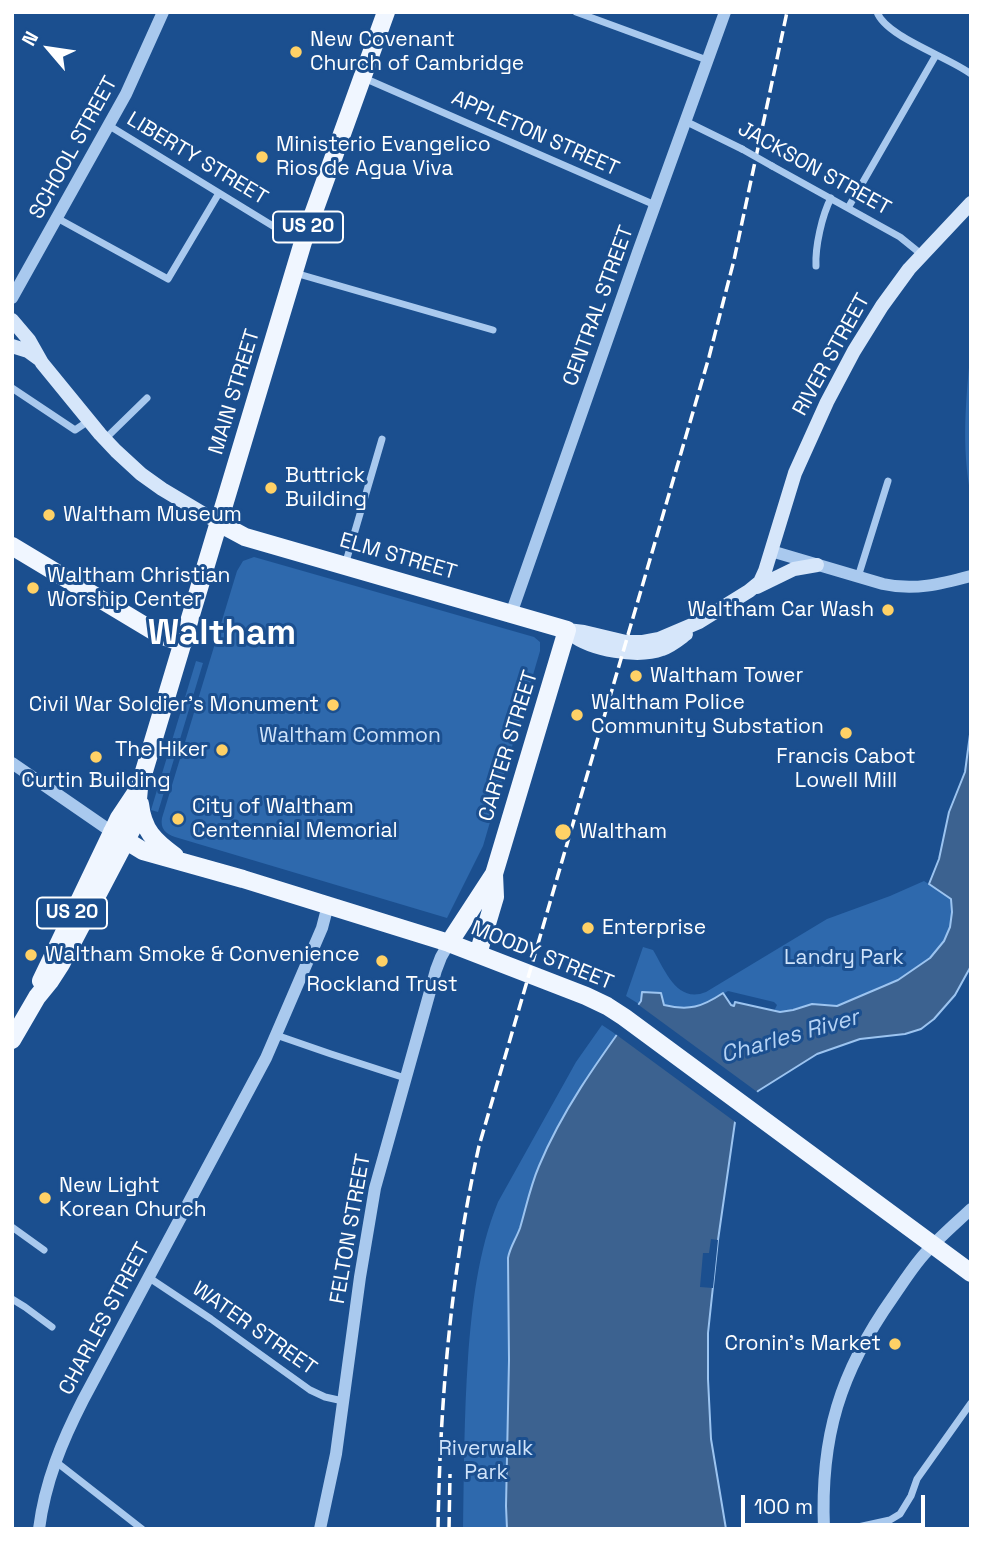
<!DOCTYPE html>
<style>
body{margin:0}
#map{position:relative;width:983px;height:1541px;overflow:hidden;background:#1b4f8f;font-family:"Space Grotesk",sans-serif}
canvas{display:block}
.frame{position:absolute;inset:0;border:14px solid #fff;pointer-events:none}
.north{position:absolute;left:14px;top:14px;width:70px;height:70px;-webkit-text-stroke:5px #1b4f8f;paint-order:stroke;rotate:299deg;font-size:19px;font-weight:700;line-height:28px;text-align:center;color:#fff}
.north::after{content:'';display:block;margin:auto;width:24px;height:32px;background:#fff;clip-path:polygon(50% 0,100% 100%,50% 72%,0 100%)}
.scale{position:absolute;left:741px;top:1495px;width:184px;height:32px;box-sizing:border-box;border:4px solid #fff;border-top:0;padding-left:9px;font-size:21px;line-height:24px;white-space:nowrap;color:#fff;-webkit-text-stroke:5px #1b4f8f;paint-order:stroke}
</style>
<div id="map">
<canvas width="983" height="1541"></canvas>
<div class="frame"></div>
<div class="north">N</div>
<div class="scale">100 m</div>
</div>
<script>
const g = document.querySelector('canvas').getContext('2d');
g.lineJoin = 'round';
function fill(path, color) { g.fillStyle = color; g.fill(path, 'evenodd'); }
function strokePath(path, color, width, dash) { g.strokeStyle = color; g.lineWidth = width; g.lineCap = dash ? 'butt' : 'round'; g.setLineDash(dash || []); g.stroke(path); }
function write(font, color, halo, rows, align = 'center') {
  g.font = font + ' "Space Grotesk",sans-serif'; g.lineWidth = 6; g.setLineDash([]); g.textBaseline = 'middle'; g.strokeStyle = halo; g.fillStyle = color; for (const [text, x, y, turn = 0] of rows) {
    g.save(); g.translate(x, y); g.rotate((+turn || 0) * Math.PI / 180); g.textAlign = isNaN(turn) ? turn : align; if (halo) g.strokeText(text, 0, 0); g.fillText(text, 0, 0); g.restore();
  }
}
fill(new Path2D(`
 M971 347V496C961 447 966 397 971 347Z
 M254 557 534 637 540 642V651L483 846 447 918 175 837C166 834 160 829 162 818L237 571 243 561Z
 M196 661 203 663 158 812 151 810Z
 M924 881 952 899C952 908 952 918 950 927 944 950 920 970 898 980 893 982 888 983 883 985 868 992 853 1002 838 1006 829 1007 820 1003 811 1005 796 1006 789 1014 774 1011L777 1005 774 1002 728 991C700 1007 698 1009 666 1006L662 1003 661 993 643 992 641 1001 639 1004 626 996 643 947 653 950C665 970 677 1004 706 992L827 919 890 896Z
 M602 1025 617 1035C586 1078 557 1122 537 1171 529 1190 526 1209 520 1228 516 1239 510 1247 508 1258L509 1360 506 1506 507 1529H463C464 1472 464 1415 468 1358 472 1305 478 1251 498 1202L576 1062Z`), '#2e69ad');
const water = new Path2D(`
 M971 727V966L955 995 934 1019 921 1029 905 1034 860 1039 817 1054 758 1091 735 1122 718 1240 708 1333V1379L711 1439 726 1529H507L506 1506 509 1360 508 1258C510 1247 516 1239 520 1228 526 1208 530 1187 539 1166 564 1106 603 1054 641 1001L642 992 661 993 664 1005C689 1011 702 1007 723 993L731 1005 734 1006 735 1002 780 1012 793 1010 812 1004 837 1006 898 980 930 958 944 941 950 927 952 912 951 899 929 884 939 859 949 812 965 772Z`);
fill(water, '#3c6290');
strokePath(water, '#9cc4f0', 2);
fill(new Path2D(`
 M636 1003 760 1094 738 1124 614 1033Z
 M711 1239 718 1240 713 1288 700 1287 703 1253H709Z`), '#1b4f8f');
strokePath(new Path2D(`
 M576 12 707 60
 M877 12C886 37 949 57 971 74
 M364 78 655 205
 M685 121 742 149
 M108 125 286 234 303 242
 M772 166 900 237 921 254
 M848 208 936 55
 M57 218 168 279 219 193
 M816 266C815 247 822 215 831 198
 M295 273 493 330
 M12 388 75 430 90 420
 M105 439 147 398
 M345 565 382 439
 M858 577 888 481
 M276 1035 331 1054 405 1078
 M12 1227 44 1250
 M148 1277 211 1319 310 1390 325 1397 343 1401
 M12 1299 25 1307 52 1327
 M55 1461 142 1529
 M849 1529 890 1520 900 1514 911 1496 917 1479 971 1403`), '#a9c9ee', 7);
strokePath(new Path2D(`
 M12 298 126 94 163 12
 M771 551 883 584C914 591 941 584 971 576
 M511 614 638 252 725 12
 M12 763 112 832
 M39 1529C45 1482 62 1441 83 1400L266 1058 322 928 328 905
 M320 1529 336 1454 360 1277 375 1188 436 970 441 957 449 943
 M824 1529C820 1437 840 1372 893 1297 902 1284 911 1270 921 1258 936 1240 954 1225 971 1209`), '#a9c9ee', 12);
strokePath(new Path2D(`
 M12 320 29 340 42 363 100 434 116 451 141 474 162 489 219 523
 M12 346 28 351 39 359
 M757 587 794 569 817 565
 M567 630 584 632 626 642H643L659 639 699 622 749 591 760 582 765 571 795 473 827 402 854 351 882 306 909 269 971 203
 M571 634C591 650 638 658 662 649 671 646 678 640 686 634`), '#d6e6fa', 14);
strokePath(new Path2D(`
 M219 523 245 537 567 630 494 874 449 943
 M12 546 160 635 183 643
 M140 804C143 830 154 841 175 856
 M112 832 143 851 243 879 449 943 586 996 607 1006 624 1017 971 1273
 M478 954 495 897 494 874
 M41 981 119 818 139 788
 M12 1040 37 997 50 981 61 964 134 825 137 811 139 788 303 242 386 12`), '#f0f6ff', 18);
strokePath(new Path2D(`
 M438 1529C440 1401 451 1271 479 1146L709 357 734 260 787 12
 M449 1529 450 1474`), '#fff', 3.5, [12, 5]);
strokePath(new Path2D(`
 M742 149 772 166`), '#a9c9ee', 7);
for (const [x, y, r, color] of [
 [296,52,7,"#ffd166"],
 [262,157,7,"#ffd166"],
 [271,488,7,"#ffd166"],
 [49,515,7,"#ffd166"],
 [33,588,7,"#ffd166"],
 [888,610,7,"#ffd166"],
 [636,676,7,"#ffd166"],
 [333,705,7,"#ffd166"],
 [577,715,7,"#ffd166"],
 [846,733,7,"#ffd166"],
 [222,750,7,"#ffd166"],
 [96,757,7,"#ffd166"],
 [178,819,7,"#ffd166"],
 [563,832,9,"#ffd166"],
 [588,928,7,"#ffd166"],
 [31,955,7,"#ffd166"],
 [382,961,7,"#ffd166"],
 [45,1198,7,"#ffd166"],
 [895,1344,7,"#ffd166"]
]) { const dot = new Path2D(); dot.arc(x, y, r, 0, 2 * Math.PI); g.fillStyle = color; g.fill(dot); strokePath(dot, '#1b4f8f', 2.5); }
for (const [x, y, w] of [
 [308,227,70],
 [72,913,70]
]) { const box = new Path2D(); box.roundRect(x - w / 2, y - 15.5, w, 31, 5); g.fillStyle = '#1b4f8f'; g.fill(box); strokePath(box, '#fff', 2); }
write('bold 19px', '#fff', null, [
 ["US 20",308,227],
 ["US 20",72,913]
]);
write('21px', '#fff', '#1b4f8f', [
 ["New Covenant",310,40],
 ["Church of Cambridge",310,64],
 ["Ministerio Evangelico",276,145],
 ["Rios de Agua Viva",276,169],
 ["Buttrick",285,476],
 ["Building",285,500],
 ["Waltham Museum",63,515],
 ["Waltham Christian",47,576],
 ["Worship Center",47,600],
 ["Waltham Car Wash",874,610,"right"],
 ["Waltham Tower",650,676],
 ["Waltham Police",591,703],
 ["Community Substation",591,727],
 ["Civil War Soldier's Monument",319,705,"right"],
 ["The Hiker",208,750,"right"],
 ["Francis Cabot",846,757,"center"],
 ["Lowell Mill",846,781,"center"],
 ["Curtin Building",96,781,"center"],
 ["City of Waltham",192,807],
 ["Centennial Memorial",192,831],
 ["Waltham",579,832],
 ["Enterprise",602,928],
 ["Waltham Smoke & Convenience",45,955],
 ["Rockland Trust",382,985,"center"],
 ["New Light",59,1186],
 ["Korean Church",59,1210],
 ["Cronin's Market",881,1344,"right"]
], 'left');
write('21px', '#fff', '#1b4f8f', [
 ["APPLETON STREET",535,134,24],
 ["SCHOOL STREET",74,148,-61],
 ["LIBERTY STREET",197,159,31],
 ["JACKSON STREET",814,169,29],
 ["CENTRAL STREET",599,306,-70],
 ["RIVER STREET",832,355,-61],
 ["MAIN STREET",235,392,-73],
 ["ELM STREET",398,557,16],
 ["CARTER STREET",509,746,-73],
 ["MOODY STREET",542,956,22],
 ["FELTON STREET",351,1229,-80],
 ["CHARLES STREET",105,1319,-62],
 ["WATER STREET",254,1329,35]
]);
write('21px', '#cfe3fa', '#1b4f8f', [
 ["Waltham Common",350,736],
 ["Landry Park",844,958],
 ["Riverwalk",486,1449],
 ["Park",486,1473]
]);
write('italic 23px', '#b5d3f5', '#1b4f8f', [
 ["Charles River",790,1037,-16]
]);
write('bold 35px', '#fff', '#1b4f8f', [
 ["Waltham",222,635]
]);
</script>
